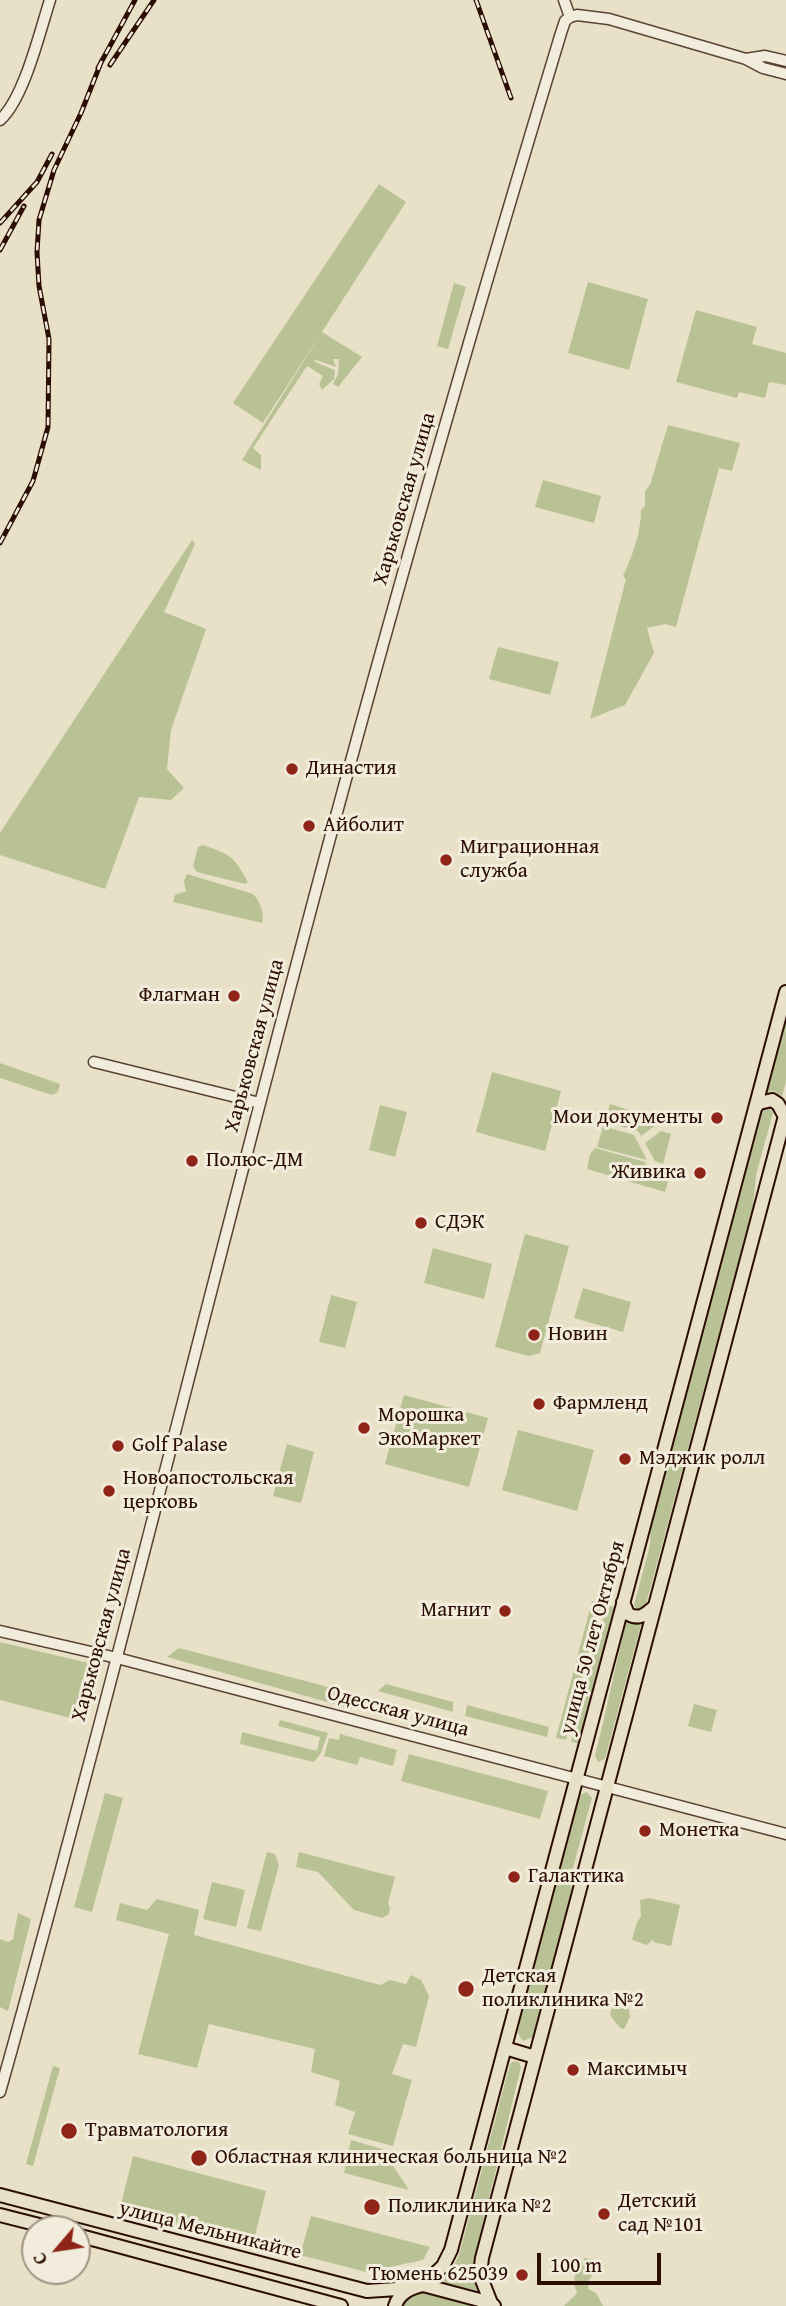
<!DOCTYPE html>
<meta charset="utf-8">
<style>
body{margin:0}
#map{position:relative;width:786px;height:2306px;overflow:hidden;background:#e9e1c7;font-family:"Gentium Book Plus",serif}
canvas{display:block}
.north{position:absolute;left:21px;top:2215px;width:70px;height:70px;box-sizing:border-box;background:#f1ecdb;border:2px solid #a29385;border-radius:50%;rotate:241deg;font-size:19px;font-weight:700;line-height:28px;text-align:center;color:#2b0d03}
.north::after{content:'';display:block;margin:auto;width:24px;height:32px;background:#8f2418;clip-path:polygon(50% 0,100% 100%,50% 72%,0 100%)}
.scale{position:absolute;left:537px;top:2253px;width:124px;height:32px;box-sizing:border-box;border:4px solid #2b0d03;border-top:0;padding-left:9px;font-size:21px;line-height:24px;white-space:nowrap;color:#2b0d03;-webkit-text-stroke:5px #f1ecdb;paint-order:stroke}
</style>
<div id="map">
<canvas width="786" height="2306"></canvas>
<div class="north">С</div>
<div class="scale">100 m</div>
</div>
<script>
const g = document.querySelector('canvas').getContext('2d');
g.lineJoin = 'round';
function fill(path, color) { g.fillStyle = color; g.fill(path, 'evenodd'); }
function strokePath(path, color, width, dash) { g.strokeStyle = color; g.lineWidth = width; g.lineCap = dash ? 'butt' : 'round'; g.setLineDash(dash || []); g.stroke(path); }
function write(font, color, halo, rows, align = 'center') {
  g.font = font + ' "Gentium Book Plus",serif'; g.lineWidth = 6; g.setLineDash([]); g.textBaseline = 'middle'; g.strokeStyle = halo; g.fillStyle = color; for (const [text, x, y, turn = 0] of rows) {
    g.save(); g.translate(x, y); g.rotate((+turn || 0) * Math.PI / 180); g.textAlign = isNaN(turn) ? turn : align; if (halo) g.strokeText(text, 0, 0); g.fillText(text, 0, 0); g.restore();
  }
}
fill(new Path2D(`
 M379 184 406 202 263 423 233 403Z
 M588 282 648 299 629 370 568 353Z
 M454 283 466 287 448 349 437 346Z
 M696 310 757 327 752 344 786 353V385L769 382 765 398 739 392 737 398 676 382Z
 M322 332 362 357 338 387 333 384 338 374 339 359H333L336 367 316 360 315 358V362L335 370 334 379 322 390 319 384 323 376 307 366 253 448 261 455V470L242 460Z
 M668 425 740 443 732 471 719 468 676 627 665 624 647 628 654 653 625 705 590 719 626 579 623 576C632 557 641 533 641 510L645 506V491L650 485Z
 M543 480 601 496 594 523 535 507Z
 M192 540 195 544 164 612 206 629 171 730 167 769 184 788 171 800 139 797 105 889 0 855V833Z
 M498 647 559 662 550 695 489 679Z
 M203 845C231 855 233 855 248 882L245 884 197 872 193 866 198 847Z
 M187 874 253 894C260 901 265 914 262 923L173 902 175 895 186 891 184 881Z
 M786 1014V1081L782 1097 774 1091 765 1092Z
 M0 1063 60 1084 58 1092 52 1095 0 1078Z
 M492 1072 561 1091 545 1151 476 1132Z
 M610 1104 657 1119 655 1126 641 1136 638 1131 609 1123 606 1117Z
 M380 1105 407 1112 395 1157 369 1150Z
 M768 1106 773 1113 756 1175 753 1207 645 1608 638 1611 634 1605 650 1545 651 1517 760 1111Z
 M603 1126 634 1135 647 1160 597 1147Z
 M661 1131 671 1134 663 1164 655 1161 645 1143Z
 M595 1148 645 1162 650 1170 669 1178 665 1192 587 1169 590 1154Z
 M525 1234 569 1246 540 1353 529 1356 495 1347Z
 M433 1248 492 1264 484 1299 424 1283Z
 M583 1288 631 1302 623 1332 574 1318Z
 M331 1295 357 1302 345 1348 319 1342Z
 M404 1395 488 1418 469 1487 385 1464Z
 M518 1430 594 1450 577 1511 502 1490Z
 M287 1444 314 1452 301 1503 273 1496Z
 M592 1601 602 1603 566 1740 556 1738Z
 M607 1605 617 1608 581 1744 571 1742Z
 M627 1619 634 1623 642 1621 605 1759 598 1762 595 1755C607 1710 615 1665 627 1619Z
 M0 1642 88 1663 74 1719 0 1700Z
 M179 1648 355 1694 352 1709 167 1657Z
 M386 1684 453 1702V1712L378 1691Z
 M694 1704 717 1710 711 1732 688 1726Z
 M467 1705 549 1727 547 1737 465 1716Z
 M280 1720 328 1733 321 1753 314 1762 240 1744 242 1732 317 1751 320 1737 278 1726Z
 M340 1734 397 1750 393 1766 360 1757 357 1765 324 1756 329 1738 339 1740Z
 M409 1754 548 1791 540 1819 401 1781Z
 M587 1792 592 1798 573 1868 571 1892 533 2037 523 2041 517 2032 579 1795Z
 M105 1793 123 1798 92 1912 74 1907Z
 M267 1852 275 1854 279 1865 261 1931 247 1928Z
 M299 1852 395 1877 388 1903 390 1908 389 1914 382 1918 354 1910 318 1872 296 1867Z
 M212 1882 245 1890 236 1927 203 1919Z
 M649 1898 680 1905 671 1946 653 1942V1939L647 1945 632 1940 637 1922 641 1917 640 1900Z
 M157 1899 199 1910 194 1935 380 1985 390 1980 406 1984 411 1975 421 1980 429 1996 416 2047 403 2044 392 2074 412 2080 393 2146 348 2134 355 2112 335 2105 340 2081 311 2072 315 2049 209 2024 197 2068 138 2054 169 1934 116 1920 120 1903 147 1910Z
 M18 1913 31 1919 8 2011 0 2007V1939L8 1942 13 1939Z
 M616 1991 627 1996 630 2017 624 2029 620 2028 610 2015Z
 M514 2061 519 2062 521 2067 474 2260V2279L478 2291 440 2282 453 2267 459 2255 510 2064Z
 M53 2066 60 2068 33 2166 26 2164Z
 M351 2140 382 2149 409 2190 344 2173Z
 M133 2156 266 2191 253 2244 120 2208Z
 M311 2216 430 2247 423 2260 366 2272 300 2255Z
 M585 2258 594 2260 599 2265 589 2280 588 2289 596 2293 603 2306H564L577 2293C571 2277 576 2271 585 2258Z
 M422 2293H428L477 2306H402L411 2296Z`), '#b9c294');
const minor = new Path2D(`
 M564 0 570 17
 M570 17 577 15 609 19 746 59 763 68 786 74
 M746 59 765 56 786 61
 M0 120C24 99 40 31 50 0
 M94 1062 260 1103
 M0 1631 117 1658 786 1834
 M0 2092C106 1714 199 1331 300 951 381 643 469 337 561 33L565 21 570 17`);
const major = new Path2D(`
 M755 1108 759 1103 772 1100 778 1104 785 1117
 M623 1602 628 1614C639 1620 645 1615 654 1607
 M505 2048 535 2057
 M0 2195 367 2291 412 2288
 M0 2215 55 2229
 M77 2235 341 2306
 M423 2285 443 2266 451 2250 786 992
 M491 2303 480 2275 482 2258 786 1112
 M395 2306C399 2293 410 2288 423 2285L491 2303 494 2306`);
strokePath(minor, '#5a4234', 13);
strokePath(major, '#2b0d03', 16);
strokePath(minor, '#f1ecdb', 10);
strokePath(major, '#e9e1c7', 12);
const rail = new Path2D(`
 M476 0 511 98
 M110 65 154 0
 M98 68 135 0
 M0 223 37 182 52 154
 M0 250 24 206
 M0 543 33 481 48 427 49 339 39 286 37 252 39 220 54 170 81 113 102 60`);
strokePath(rail, '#2b0d03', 5);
strokePath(rail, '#f1ecdb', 2.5, [8]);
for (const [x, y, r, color] of [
 [292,769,7,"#8f2418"],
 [309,826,7,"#8f2418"],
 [446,860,7,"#8f2418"],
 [234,996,7,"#8f2418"],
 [717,1118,7,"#8f2418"],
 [192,1161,7,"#8f2418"],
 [700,1173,7,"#8f2418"],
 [421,1223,7,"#8f2418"],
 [534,1335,7,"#8f2418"],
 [539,1404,7,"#8f2418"],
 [364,1428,7,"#8f2418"],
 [118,1446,7,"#8f2418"],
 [625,1459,7,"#8f2418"],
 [109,1491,7,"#8f2418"],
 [505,1611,7,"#8f2418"],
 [645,1831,7,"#8f2418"],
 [514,1877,7,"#8f2418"],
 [466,1989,9,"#8f2418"],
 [573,2070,7,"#8f2418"],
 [69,2131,9,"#8f2418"],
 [199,2158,9,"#8f2418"],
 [372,2207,9,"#8f2418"],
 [604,2214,7,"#8f2418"],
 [522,2275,7,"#8f2418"]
]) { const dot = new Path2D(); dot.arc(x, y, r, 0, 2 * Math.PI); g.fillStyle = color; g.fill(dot); strokePath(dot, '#f1ecdb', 2.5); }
write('21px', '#2b0d03', '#f1ecdb', [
 ["Харьковская улица",405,499,-74],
 ["Харьковская улица",255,1046,-75],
 ["Харьковская улица",102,1635,-75],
 ["улица 50 лет Октября",593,1638,-75],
 ["Одесская улица",398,1712,15],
 ["улица Мельникайте",210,2231,14]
]);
write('21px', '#2b0d03', '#f1ecdb', [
 ["Династия",306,769],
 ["Айболит",323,826],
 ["Миграционная",460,848],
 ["служба",460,872],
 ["Флагман",220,996,"right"],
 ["Мои документы",703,1118,"right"],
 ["Полюс-ДМ",206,1161],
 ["Живика",686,1173,"right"],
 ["СДЭК",435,1223],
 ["Новин",548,1335],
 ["Фармленд",553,1404],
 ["Морошка",378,1416],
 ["ЭкоМаркет",378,1440],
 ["Golf Palase",132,1446],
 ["Мэджик ролл",639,1459],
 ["Новоапостольская",123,1479],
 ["церковь",123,1503],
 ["Магнит",491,1611,"right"],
 ["Монетка",659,1831],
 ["Галактика",528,1877],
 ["Детская",482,1977],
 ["поликлиника №2",482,2001],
 ["Максимыч",587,2070],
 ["Травматология",85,2131],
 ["Областная клиническая больница №2",215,2158],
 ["Детский",618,2202],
 ["сад №101",618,2226],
 ["Поликлиника №2",388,2207],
 ["Тюмень 625039",508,2275,"right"]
], 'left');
</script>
